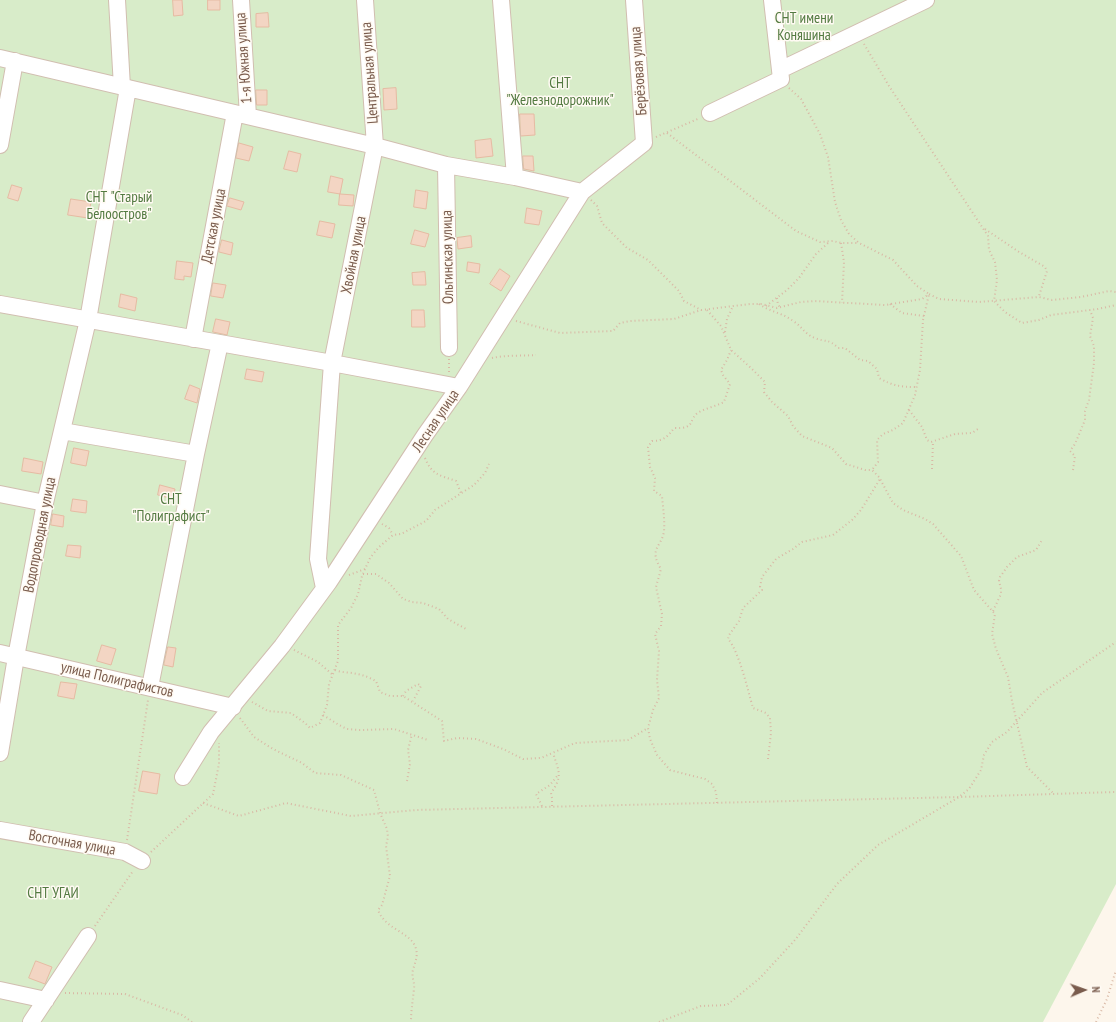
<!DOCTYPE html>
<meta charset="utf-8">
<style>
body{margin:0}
#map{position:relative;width:1116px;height:1022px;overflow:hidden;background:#fdf6ec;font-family:"PT Sans Narrow",sans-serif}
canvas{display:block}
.north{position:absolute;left:1064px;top:970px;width:40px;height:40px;-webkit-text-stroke:3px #fffaf3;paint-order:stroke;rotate:88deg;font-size:11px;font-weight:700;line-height:16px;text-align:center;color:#7a5c4d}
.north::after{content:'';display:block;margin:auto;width:14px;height:18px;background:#7a5c4d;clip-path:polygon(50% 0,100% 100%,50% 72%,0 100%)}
</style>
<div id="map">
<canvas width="1116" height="1022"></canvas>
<div class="north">N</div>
</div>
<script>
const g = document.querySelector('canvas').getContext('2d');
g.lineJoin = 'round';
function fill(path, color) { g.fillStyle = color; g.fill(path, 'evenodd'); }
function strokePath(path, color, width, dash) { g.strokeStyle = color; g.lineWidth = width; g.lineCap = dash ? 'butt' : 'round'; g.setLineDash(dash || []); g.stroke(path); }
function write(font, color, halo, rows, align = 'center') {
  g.font = font + ' "PT Sans Narrow",sans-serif'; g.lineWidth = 3; g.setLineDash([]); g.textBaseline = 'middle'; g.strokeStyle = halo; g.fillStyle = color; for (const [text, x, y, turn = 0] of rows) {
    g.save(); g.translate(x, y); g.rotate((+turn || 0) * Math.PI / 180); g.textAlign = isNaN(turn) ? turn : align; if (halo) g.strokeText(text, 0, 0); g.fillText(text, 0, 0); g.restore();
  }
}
fill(new Path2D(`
 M0 0H1116V884L1043 1022H0Z`), '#d8ecc9');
const building = new Path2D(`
 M173 0H182L183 15 174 16Z
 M208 0H220V10H208Z
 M268 13 269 27H256V14Z
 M396 88 397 109 384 110 383 89Z
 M256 90H267V105H257Z
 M520 114H534L535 135 521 136Z
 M491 139 493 156 476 158 475 141Z
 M239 143 253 147 249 161 236 158Z
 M289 151 301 154 297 172 284 169Z
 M523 156H533L534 171 524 169Z
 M331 176 343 179 340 194 328 192Z
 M12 185 22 188 18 201 8 198Z
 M416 190 428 192 426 209 414 207Z
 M340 194 354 195 353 206 339 205Z
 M230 198 244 202 241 210 227 206Z
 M71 199 91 202 88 218 68 215Z
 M527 208 542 211 539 225 525 223Z
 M320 221 335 224 332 238 317 235Z
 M415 230 429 234 425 247 411 244Z
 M471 236 472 247 458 249 457 238Z
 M222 240 233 243 231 255 219 252Z
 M177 261 193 263 191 277 184 276V280L175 279Z
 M468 262 480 264 479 273 467 271Z
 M500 269 510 276 501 291 490 284Z
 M425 272 426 285H413L412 273Z
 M213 283 226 285 223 298 211 296Z
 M121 294 137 298 135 311 119 307Z
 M412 310H424L425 327H412Z
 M216 319 230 322 227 335 213 332Z
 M247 369 264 372 262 382 245 379Z
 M190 385 200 389 197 403 185 399Z
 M74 448 89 451 86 466 71 463Z
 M24 458 43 462 41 474 22 471Z
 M160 485 175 489 173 499 158 495Z
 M73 499 87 501 86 513 71 511Z
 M53 514 64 516 63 527 51 525Z
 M68 545 81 546 80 558 66 556Z
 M102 645 116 649 111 665 97 661Z
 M168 647 176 648 173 667 164 665Z
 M61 682 77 684 74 699 58 696Z
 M143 771 160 774 157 794 139 791Z
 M36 961 52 967 45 984 29 978Z`);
fill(building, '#f3d5c3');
strokePath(building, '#e6bba3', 1);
const minor = new Path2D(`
 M117 0 122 87
 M241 0 248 116
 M501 0 515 177
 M772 0 780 70
 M0 58 375 146 446 165 515 177 582 192
 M710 113 781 79 780 70 926 0
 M0 145 15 61
 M446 165 449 348
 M0 304 332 363 459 387
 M193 339 235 113
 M62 431 196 454
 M0 494 45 503
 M324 588 318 559 332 363 375 146 365 0
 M0 653 233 707
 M150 687 196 454 220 343
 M0 753 16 657 45 503 88 320 128 88
 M183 777 211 732 282 646 329 582 425 435 459 387 582 192 644 143 634 0
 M0 830 125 852 142 861
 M0 990 46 1000
 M31 1022 88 936`);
strokePath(minor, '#d1beb0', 18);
strokePath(new Path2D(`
 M864 44 889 86 988 236 989 250 995 262 997 280 994 301 1005 312 1022 323 1039 320 1051 315 1098 309 1116 305
 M789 88 801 99 820 134 828 157 835 202 841 220 849 234 859 243 893 260 917 286 929 294 923 320 920 370 915 395 903 423 893 430 883 434 877 440 878 462 872 470
 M667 133 796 231 820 242 833 241 841 243H858
 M656 137 700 118
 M591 200 597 206 602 223 627 248 648 260 679 291 684 301 701 310 750 304H762L777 308 801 302 814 301 885 305 922 299 929 294 939 299 979 302 1039 297 1052 300 1081 297 1109 291 1116 292
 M985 229 1019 252 1045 267 1047 271 1039 296
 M841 243 844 262 842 303
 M777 298 778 305 780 307
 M759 304C770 312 783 313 793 321 803 327 804 334 815 338 827 343 828 338 838 348H845L860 360 868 361 877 369 879 378C893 386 901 387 917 387
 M890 304 902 313 924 316
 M766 306 787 290 799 278 816 254 828 243
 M707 310 721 326 731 350 751 368 765 382 764 392 772 402 788 416 793 426 802 436 832 448 846 464 865 470H872L879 477 893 503 903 510 925 519 933 524 961 556 974 590 995 614 992 634 996 649 1008 677 1012 701 1027 767 1054 794
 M516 321 560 333 613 331 620 323 630 321 674 319 701 310
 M725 332 727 319 733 306
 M492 358C506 355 522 356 536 355
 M449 359V373
 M909 410 922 427 927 440 931 442 955 434 972 433 978 429
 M425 458C432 475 439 475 456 481L461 493
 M932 469 933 442
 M1073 470 1075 456 1070 451 1075 444 1085 420V411L1089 400 1094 363V346L1090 336 1093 318 1090 310
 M382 524 389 528 393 535
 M363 574H376L389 583 403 599 412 602 423 603 439 609 448 619 466 629
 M349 575 365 569
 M993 611 1001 594V589L999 581 1000 577 1007 567 1017 557 1036 550 1042 540
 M294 650 318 662 333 675
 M335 670C342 673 350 672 357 674 364 675 370 678 376 681L380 692 390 696H403L442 721 444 741 457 738 476 739 503 749 523 759 541 758 575 743 628 740 648 728
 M403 696 406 691 418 684 421 686 413 701
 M252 702 268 711 291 713 305 723 310 728 320 723 327 705 329 684 338 661V625L351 608 358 594 362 576 370 558 379 547 393 535 401 534 426 521 435 510 474 485 485 473 489 464
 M323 715 339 725 347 729 360 730 394 729 428 740
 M240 718 254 737 273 749 302 763 315 773 341 775 374 790 380 813 387 829 388 837 386 846 390 876 382 905 378 910C385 929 409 932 415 946 419 955 415 962 413 970 411 976 415 983 414 988 413 1000 411 1010 411 1022
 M768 759 771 733 770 718 766 713 753 708C748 691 739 651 728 639L729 635 739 621 743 608 762 590 760 587 762 577 776 559 793 549 802 542 833 535 852 520 861 510 880 479
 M407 781 410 764 408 750 412 734
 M203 803 239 816 286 803 351 816 416 810 959 797 1116 792
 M717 803 716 792 712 784 705 779 670 770 657 755 650 739 648 728 653 710 659 698 657 680 659 651 655 634 661 626 662 614 656 587 661 569C648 548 662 547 664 531 665 520 663 508 662 496L654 491 655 478 650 467 648 447 652 441C663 441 668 437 674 428 697 429 687 420 699 412 707 408 716 406 724 402L730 384 723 375 721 370 727 360 731 350
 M542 806 536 794 550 785 558 775
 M552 806V798L551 793C563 776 559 772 553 753
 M127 840 148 700
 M151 852 213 794 219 764V743
 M95 926 133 871
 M65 993 125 994 182 1015 192 1022
 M659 1022 701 1006 727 1005 760 978 795 940 837 884 878 845 959 797 969 789 981 770 984 755 992 742 1007 732 1042 693 1116 642
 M1096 1022 1107 999 1116 970`), '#d9b8a5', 2, [1, 3]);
strokePath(minor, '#fff', 16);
write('15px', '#537a41', '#fffaf3', [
 ["СНТ имени",804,19],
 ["Коняшина",804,36],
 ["СНТ",560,84],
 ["\"Железнодорожник\"",560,101],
 ["СНТ \"Старый",119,198],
 ["Белоостров\"",119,215],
 ["СНТ",171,500],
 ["\"Полиграфист\"",171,517],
 ["СНТ УГАИ",53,894]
]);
write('15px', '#7a5c4d', '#fffaf3', [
 ["1-я Южная улица",244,58,-94],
 ["Берёзовая улица",639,71,-94],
 ["Центральная улица",370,73,-94],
 ["Детская улица",214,226,-79],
 ["Хвойная улица",354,255,-79],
 ["Ольгинская улица",448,257,-91],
 ["Лесная улица",436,421,-56],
 ["Водопроводная улица",40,535,-79],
 ["улица Полиграфистов",117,680,13],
 ["Восточная улица",72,843,10]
]);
</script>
